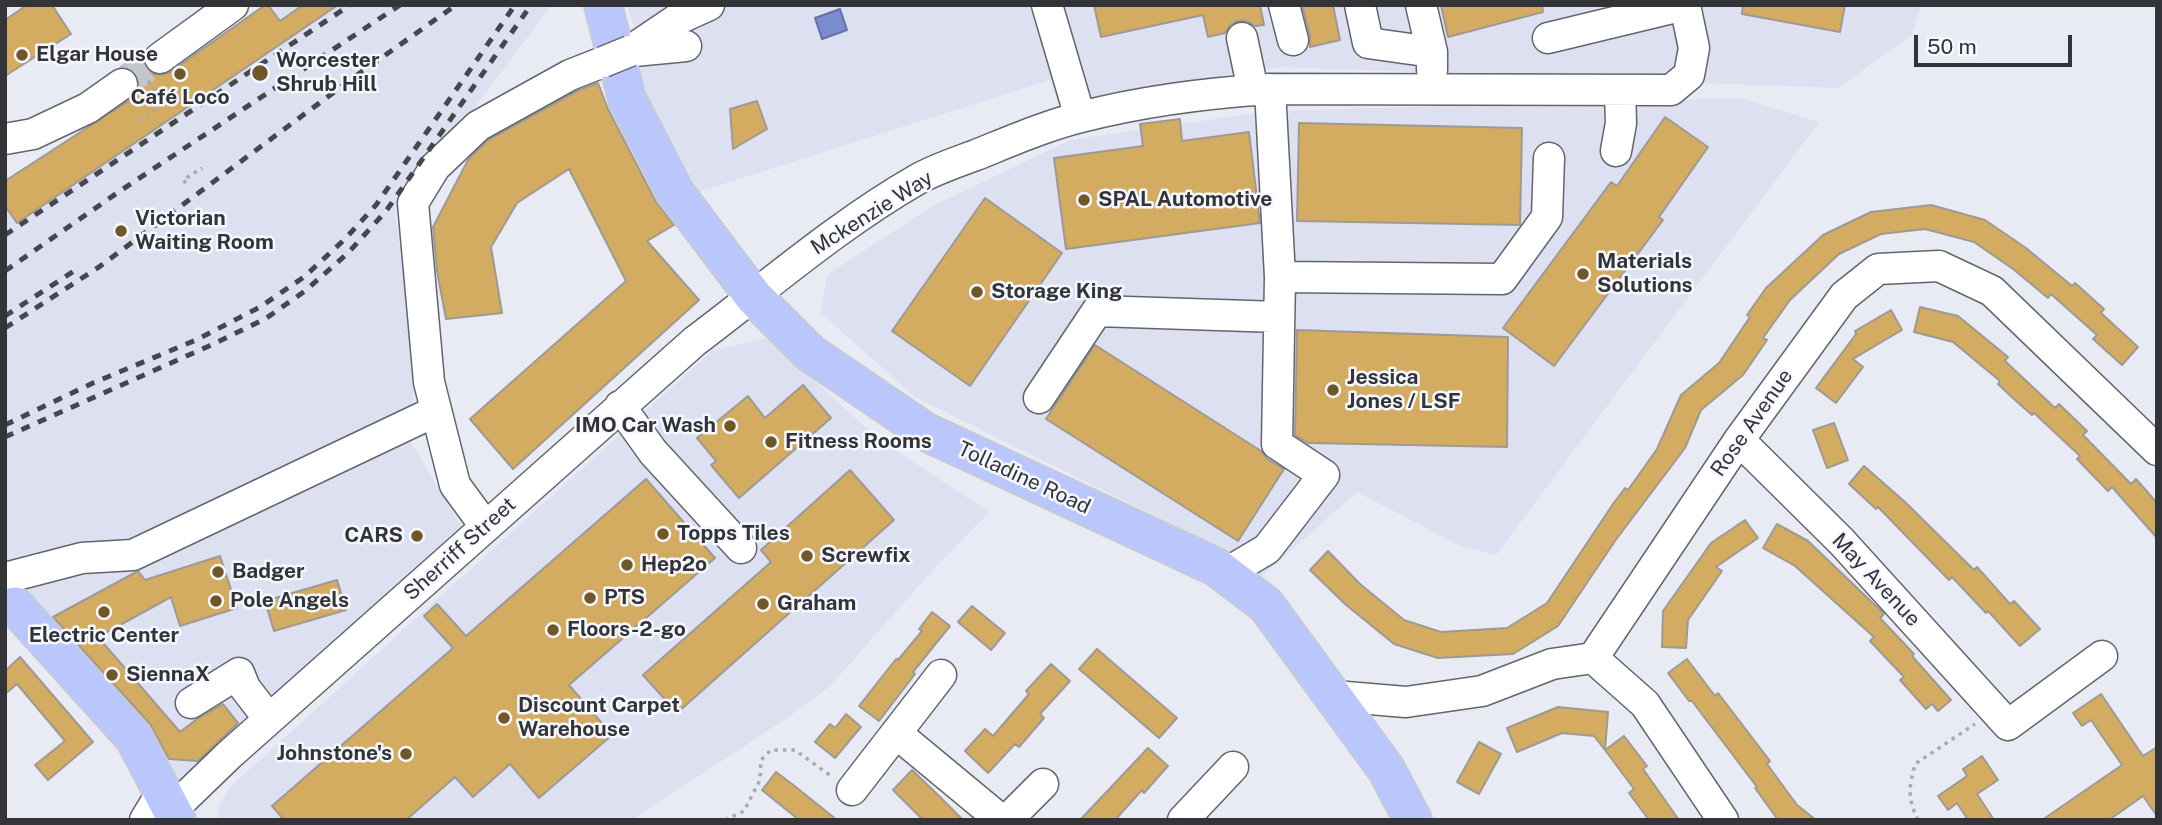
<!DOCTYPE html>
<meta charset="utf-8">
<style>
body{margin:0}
#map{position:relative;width:2162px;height:825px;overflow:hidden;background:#e8ebf3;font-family:"Public Sans",sans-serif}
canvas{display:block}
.frame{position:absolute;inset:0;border:7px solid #333437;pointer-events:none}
.scale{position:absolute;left:1914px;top:35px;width:158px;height:32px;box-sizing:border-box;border:4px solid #333437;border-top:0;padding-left:9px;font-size:21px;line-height:24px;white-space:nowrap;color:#333437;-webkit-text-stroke:5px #f6f8ff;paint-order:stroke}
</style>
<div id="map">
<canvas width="2162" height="825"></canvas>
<div class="frame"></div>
<div class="scale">50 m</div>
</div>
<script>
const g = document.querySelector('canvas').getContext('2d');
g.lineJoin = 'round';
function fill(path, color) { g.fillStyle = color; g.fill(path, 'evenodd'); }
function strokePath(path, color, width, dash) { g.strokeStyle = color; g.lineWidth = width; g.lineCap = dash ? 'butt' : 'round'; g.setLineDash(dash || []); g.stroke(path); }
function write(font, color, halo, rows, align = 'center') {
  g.font = font + ' "Public Sans",sans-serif'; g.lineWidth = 5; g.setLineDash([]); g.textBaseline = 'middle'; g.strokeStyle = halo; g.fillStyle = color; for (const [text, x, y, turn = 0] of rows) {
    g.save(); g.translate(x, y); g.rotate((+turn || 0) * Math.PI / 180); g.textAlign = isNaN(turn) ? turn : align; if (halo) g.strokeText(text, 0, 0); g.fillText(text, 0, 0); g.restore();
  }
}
fill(new Path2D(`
 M265 5H552L395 213 409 302 414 399 410 441 463 529 178 785 5 582V181L131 97 114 72 151 46 169 70Z
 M627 5H1921L1912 35 1838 88 1281 67 1058 103 1050 80 695 193 644 97 634 63 641 47Z
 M1740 98 1819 122 1496 555 1463 547 1357 492 1259 579 1220 548 915 397 821 313 827 275 931 207 1070 140 1270 111Z
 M768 338 877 438 989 512 931 572 830 686 784 720 632 820H217L220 803 231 786 713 350Z`), '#dce0f0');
const water = new Path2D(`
 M840 9 847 30 822 39 815 18Z`);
fill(water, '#7a8bd0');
strokePath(water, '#6571a2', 2);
const building = new Path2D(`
 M27 5H52L71 34 5 76V20Z
 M265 5H268L280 21 303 5H338L17 223 5 206V181L133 98 138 91 139 82 136 73 130 68 121 67 144 51 143 60 146 69 154 74 162 75 170 72Z
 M1094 5H1260L1264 25 1255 26 1247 21H1238L1230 25 1225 33 1208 37 1203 15 1101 37Z
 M1302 5H1333L1340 40 1310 47V36Z
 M1441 5H1542L1543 12 1448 37Z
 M1743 5H1845L1840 32 1742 14Z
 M598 83 608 109 656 202 674 225 647 241 699 300 513 469 470 419 626 281 569 169 517 203 491 247 502 313 446 319 437 271 433 227 468 160 488 140 577 91Z
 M757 101 767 129 733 149 730 109Z
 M1665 117 1708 147 1659 217 1663 220 1554 366 1503 328 1611 182 1617 186Z
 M1180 119 1182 141 1249 132 1260 223 1066 249 1054 158 1143 146 1140 124Z
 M1299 123 1522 128 1520 225 1297 221Z
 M985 198 1062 253 970 386 892 331Z
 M1931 205 1985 220 2026 248 2072 286 2075 283 2104 309 2101 313 2138 347 2122 365 2093 339 2097 335 2051 294 2048 298 2013 269 1974 242 1925 229 1881 234 1839 254 1790 300 1763 338 1767 340 1743 375 1701 410 1685 448 1615 541 1558 626 1513 654 1438 658 1394 644 1345 604 1310 570 1328 551 1360 584 1404 620 1441 632 1507 628 1547 603 1613 504 1625 488 1628 490 1657 449 1681 395 1719 363 1750 317 1747 315 1766 288 1823 235 1871 212Z
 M1920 307 1958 316 2008 357 2005 361 2055 408 2059 404 2087 431 2083 435 2131 484 2136 479 2157 503V538L2112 487 2108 491 2077 459 2080 456 2034 413 2032 415 2015 400 1998 384 2000 381 1953 342 1914 332Z
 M1891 310 1902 330 1853 359 1863 367 1836 403 1816 388 1856 334 1855 331Z
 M1297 330 1508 337 1507 447 1308 443 1295 435Z
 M1095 345 1261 451 1267 459 1284 469 1238 541 1046 419Z
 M803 385 831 418 739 498 711 465 716 461 697 438 748 396 765 418Z
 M1834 423 1848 460 1827 468 1813 430Z
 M1864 466 1905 502 1974 570 1977 567 2010 604 2014 601 2040 629 2020 646 1988 611 1986 613 1952 577 1949 580 1878 507 1876 509 1849 484Z
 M850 470 894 520 677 713 643 675 771 562 761 550Z
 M646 479 715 558 569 685 612 735 539 798 510 764 473 797 455 777 406 820H284L272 806 453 648 424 616 437 604 466 636Z
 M1745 520 1758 538 1716 567 1722 571 1688 620 1686 648 1662 647 1663 611 1711 543Z
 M1777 524 1808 541 1878 608 1884 614 1880 618 1914 654 1912 656 1951 700 1938 711 1932 704 1926 709 1900 680 1904 677 1870 641 1874 637 1795 566 1763 548Z
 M220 556 237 608 180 626 171 597 98 637 180 732 197 719 223 704 238 723 198 761 169 759 150 724 53 617 138 571 145 580Z
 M337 580 346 610 274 631 265 601Z
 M972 606 1005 633 991 650 958 622Z
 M932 612 950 626 913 672 915 674 879 721 859 706 896 659 898 660 922 631 919 629Z
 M1097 649 1177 718 1159 738 1079 669Z
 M20 657 93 742 48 780 35 765 65 741 17 684 5 694V671Z
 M1687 659 1715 696 1718 693 1770 761 1767 764 1797 805 1816 820H1778L1755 788 1757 787 1692 701H1689L1668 673Z
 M1051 664 1070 681 1040 714 1044 718 1019 747 1015 744 988 773 965 751 985 729 993 736 1029 694 1026 691Z
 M2101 694 2143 756 2157 747V816L2143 796 2109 820H2042L2122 765 2091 720 2082 726 2073 713Z
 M1558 707 1608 712 1605 750 1594 736 1562 733 1517 752 1507 728Z
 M846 714 861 727 835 758 815 742 830 724 835 728Z
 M1624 736 1647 766 1643 769 1679 820H1649L1629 793 1634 789 1605 750Z
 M1479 742 1501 754 1479 794 1457 782Z
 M1148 748 1168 766 1144 793 1142 790 1115 820H1080Z
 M1982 756 1998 780 1977 794 1994 820H1968L1957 803 1948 810 1938 796 1967 776 1963 769Z
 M912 770 938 795 963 820H923L893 790Z
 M776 772 792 784 837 820H799L762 790Z`);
fill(building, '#d3ab61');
strokePath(building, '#9e9a93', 2);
strokePath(new Path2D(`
 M122 84 160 58`), '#c4c6cd', 30, [30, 15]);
const minor = new Path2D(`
 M1047 5 1080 117
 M1284 5 1293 40
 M1360 5 1368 43 1432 52
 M1421 5 1432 52V70
 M1242 38 1253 90
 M1548 38 1685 5
 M630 51 676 20 709 5
 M634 51 686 46
 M160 58 233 5
 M5 139 33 134 88 108 122 84
 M1616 151 1621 123 1620 90
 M1280 277 1502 279 1547 217 1549 158
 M1039 398 1097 311 1279 317
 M620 406 653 452 741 548
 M1739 440 1842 542 2008 725 2102 656
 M485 526 455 485 429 382 413 203 435 167 478 126 570 75 603 62
 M1225 574 1267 549 1324 475 1277 444 1280 277 1270 89
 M5 578 82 558 133 555 436 411
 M1593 658 1645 704 1723 820
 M1334 696 1406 702 1482 691 1552 664 1593 658 1739 440 1844 296 1878 269 1939 266 1992 291 2157 450
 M191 703 239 673 245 688 269 719
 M896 733 1001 820
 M852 790 941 675
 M173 809 229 755 695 341C768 286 838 225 918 179 936 169 957 162 976 155 1011 141 1045 126 1081 117 1143 101 1206 93 1270 89L1671 90 1689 75 1694 48 1685 5
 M145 820 162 792
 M1007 820 1043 784
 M1183 820 1233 767`);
const major = new Path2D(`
 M603 5 627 99 675 192 754 297 810 353 926 432 1216 567 1266 605 1386 769 1413 820
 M15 606 134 738 177 820`);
strokePath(minor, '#63656c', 33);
strokePath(major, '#cacacb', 40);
strokePath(new Path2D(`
 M362 61 367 58 370 61
 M148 81 164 104
 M139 121 160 107
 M186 183 183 180 202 168
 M725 820 744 811 760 780 761 760 771 750H795L831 776
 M1918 820C1907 798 1909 787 1915 764L1975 724`), '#a7aab0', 3.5, [3.5, 5]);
strokePath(minor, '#fff', 30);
strokePath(major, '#b9c7fd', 37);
strokePath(new Path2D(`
 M5 235 350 5
 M5 271 120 191 400 5
 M5 316 77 269
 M5 328 99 267 353 78 456 5
 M5 425 93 383 196 340 260 307 304 277 345 239 376 205 515 5
 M5 437 209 346 265 319 305 291 348 253 386 211 531 5`), '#46474b', 5, [9, 9]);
const minorBridge = new Path2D(`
 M603 62 630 51`);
strokePath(minorBridge, '#63656c', 33, []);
strokePath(minorBridge, '#fff', 30);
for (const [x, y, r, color] of [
 [22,55,7,"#705728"],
 [260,73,9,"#705728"],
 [180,74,7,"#705728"],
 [1084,200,7,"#705728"],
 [121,231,7,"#705728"],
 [1583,274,7,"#705728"],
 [977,292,7,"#705728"],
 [1333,390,7,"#705728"],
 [730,426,7,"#705728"],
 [771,442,7,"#705728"],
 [663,534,7,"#705728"],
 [417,536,7,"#705728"],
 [807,556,7,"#705728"],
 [627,565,7,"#705728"],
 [218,572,7,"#705728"],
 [590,598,7,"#705728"],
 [216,601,7,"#705728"],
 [763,604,7,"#705728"],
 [104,612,7,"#705728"],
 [553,630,7,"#705728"],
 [112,675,7,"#705728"],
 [504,718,7,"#705728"],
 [406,754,7,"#705728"]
]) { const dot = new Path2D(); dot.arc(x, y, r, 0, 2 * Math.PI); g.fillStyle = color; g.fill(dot); strokePath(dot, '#f6f8ff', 2.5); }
write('bold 21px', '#333437', '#f6f8ff', [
 ["Elgar House",36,55],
 ["Worcester",276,61],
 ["Shrub Hill",276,85],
 ["Café Loco",180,98,"center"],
 ["SPAL Automotive",1098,200],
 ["Victorian",135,219],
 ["Waiting Room",135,243],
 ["Materials",1597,262],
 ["Solutions",1597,286],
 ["Storage King",991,292],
 ["Jessica",1347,378],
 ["Jones / LSF",1347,402],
 ["IMO Car Wash",716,426,"right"],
 ["Fitness Rooms",785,442],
 ["Topps Tiles",677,534],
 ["CARS",403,536,"right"],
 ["Screwfix",821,556],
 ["Hep2o",641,565],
 ["Badger",232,572],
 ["PTS",604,598],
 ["Pole Angels",230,601],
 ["Graham",777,604],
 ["Floors-2-go",567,630],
 ["Electric Center",104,636,"center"],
 ["SiennaX",126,675],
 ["Discount Carpet",518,706],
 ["Warehouse",518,730],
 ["Johnstone's",392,754,"right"]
], 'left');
write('21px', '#333437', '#f6f8ff', [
 ["Mckenzie Way",872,213,-32],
 ["Rose Avenue",1752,423,-55],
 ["Tolladine Road",1024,478,25],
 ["Sherriff Street",460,549,-42],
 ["May Avenue",1876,580,47]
]);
</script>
